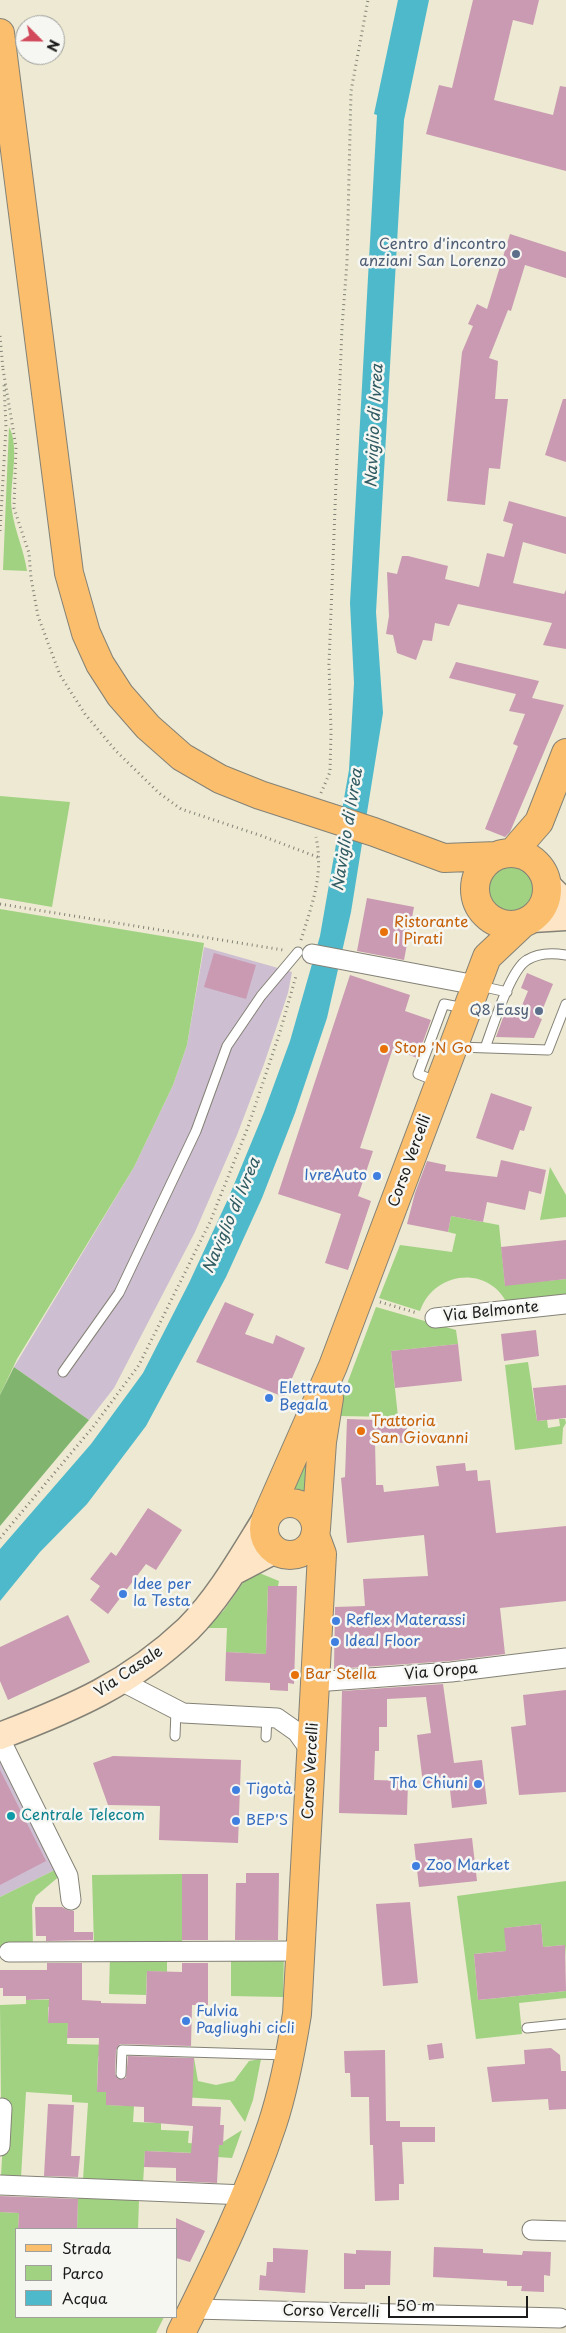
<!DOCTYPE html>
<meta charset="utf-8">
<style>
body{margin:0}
#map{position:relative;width:566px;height:2333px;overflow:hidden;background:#ede9d2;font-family:"Playpen Sans",sans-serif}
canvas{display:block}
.legend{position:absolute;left:15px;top:2228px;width:162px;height:90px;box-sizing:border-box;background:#f6f6f2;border:1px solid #9f9f9c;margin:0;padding:6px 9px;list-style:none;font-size:15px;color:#1c1c1c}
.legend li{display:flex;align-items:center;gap:10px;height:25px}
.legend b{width:25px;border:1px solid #9f9f9c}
.north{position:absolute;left:15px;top:15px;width:50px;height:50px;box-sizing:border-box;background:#f6f6f2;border:1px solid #9f9f9c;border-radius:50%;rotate:113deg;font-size:14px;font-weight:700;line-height:20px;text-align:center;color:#1c1c1c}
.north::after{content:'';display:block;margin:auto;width:18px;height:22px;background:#d1495b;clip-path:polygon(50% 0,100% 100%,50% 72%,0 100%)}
.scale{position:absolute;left:388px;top:2296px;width:140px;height:22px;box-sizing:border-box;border:2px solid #1c1c1c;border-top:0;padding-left:6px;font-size:15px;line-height:18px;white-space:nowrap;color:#1c1c1c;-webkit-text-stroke:4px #f6f6f2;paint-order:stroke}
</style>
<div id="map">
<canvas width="566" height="2333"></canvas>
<ul class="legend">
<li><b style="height:6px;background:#fabe6d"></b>Strada</li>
<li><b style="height:14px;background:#a0d281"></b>Parco</li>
<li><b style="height:14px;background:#4eb9ca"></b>Acqua</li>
</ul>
<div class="north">N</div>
<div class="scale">50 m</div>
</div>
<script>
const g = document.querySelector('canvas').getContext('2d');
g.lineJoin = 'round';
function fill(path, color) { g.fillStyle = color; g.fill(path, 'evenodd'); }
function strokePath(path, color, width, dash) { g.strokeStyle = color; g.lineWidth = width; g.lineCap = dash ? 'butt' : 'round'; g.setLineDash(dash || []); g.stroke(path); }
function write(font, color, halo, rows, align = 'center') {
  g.font = font + ' "Playpen Sans",sans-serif'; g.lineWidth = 5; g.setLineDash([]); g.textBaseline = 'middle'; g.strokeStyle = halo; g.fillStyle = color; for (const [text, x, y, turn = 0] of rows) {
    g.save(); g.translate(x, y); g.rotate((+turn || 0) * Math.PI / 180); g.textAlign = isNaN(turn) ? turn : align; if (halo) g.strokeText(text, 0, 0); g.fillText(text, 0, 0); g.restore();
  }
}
fill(new Path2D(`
 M204 947 292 972 288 993 264 1064 237 1135 195 1232 114 1388 89 1420 14 1367 134 1167 173 1085 187 1045Z
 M0 1752 59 1868 0 1897Z`), '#cebed1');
fill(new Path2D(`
 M9 427C21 449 8 487 12 511 15 532 24 550 27 571L3 570Z
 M0 796 70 802 52 907 0 898Z
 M486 888a24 24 0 1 1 48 0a24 24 0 1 1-48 0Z
 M0 909 204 943 187 1045 173 1085 134 1167 17 1359 0 1395Z
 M550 1167 566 1195V1217L540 1220Z
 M451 1216 499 1225 505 1285 566 1279V1296L507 1303C487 1264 433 1272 420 1311L379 1298 400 1245 452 1252 456 1234 448 1232Z
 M376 1307 456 1330 458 1344 391 1351 398 1417 339 1416 341 1400Z
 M528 1362 537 1421 547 1420 548 1428 560 1426 559 1419H565L566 1423 563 1428 562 1444 515 1450 505 1365Z
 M306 1440 314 1495 294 1492Z
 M252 1570 279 1581 278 1586H268L266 1654 226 1652 227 1628H207L224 1610Z
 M59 1868 62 1874 36 1896 32 1905 33 1947 0 1948V1897Z
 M182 1874V1945L94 1946 92 1875Z
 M566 1881V1957L565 1945 543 1947 541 1924 505 1928 506 1951 474 1954 478 2000 566 1991V1998L519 2003 522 2034 476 2039 457 1896Z
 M110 1954 167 1955V1972L147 1971 146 1995 109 1994Z
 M231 1954 284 1955 283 1997 231 1996Z
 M68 1999V2008L48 2007V2022L68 2023 67 2044 114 2045 98 2057 97 2092H106V2105L134 2106 133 2122 161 2123V2130L189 2131 188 2143 222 2145 223 2142 242 2130 232 2158 218 2157V2154L145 2151 143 2183 83 2180 88 2103 72 2102V2095L26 2092 21 2177 1 2176 5 2104 1 2103 0 2005 26 2004V2000Z
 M194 2058 198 2081 216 2085 234 2081 249 2061 261 2059 253 2100 245 2122 230 2100 167 2096 192 2086Z
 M78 2198 139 2200 138 2229H77Z
 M0 2212 19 2213 18 2229H16V2317H164L156 2333H0Z`), '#a0d281');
fill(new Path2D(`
 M14 1367 89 1420 0 1526V1395Z`), '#80b46f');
fill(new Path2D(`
 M398 0H429L404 120 376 612 383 713 351 912 327 1018 295 1113 262 1198 226 1277 146 1426 87 1504 40 1552 0 1601V1549L91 1444 143 1373 189 1283 228 1199 264 1112 290 1041 320 936 349 770 354 683 350 603 377 115 374 114Z`), '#4eb9ca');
fill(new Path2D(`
 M473 0H539L533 25 513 20 494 100 553 115 560 86 566 87V171L426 134 439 85 452 88Z
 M510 234 566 252V278L525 265 511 311 508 310 489 358 498 361 495 399H508L500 469 489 468 485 505 447 501 462 352 473 326 468 324 477 304 487 309Z
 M563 399H566V462L545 455Z
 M509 501 566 517V554L523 542 513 583 564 594 566 590V649L543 645 552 623 458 604 449 626 435 623 432 641 423 640 416 660 397 653 393 635 386 634 389 616 387 572 397 574 402 556H408L448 566 445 579 479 587 487 553 504 557 513 524 503 521Z
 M456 662 539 681 532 698 564 705 510 832 505 837 485 829 518 746 513 744 525 714 509 711 516 694 449 678Z
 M367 898 414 907 404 960 357 951Z
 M214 953 256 965 246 999 204 987Z
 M527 973 553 984 539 1018 542 1019 534 1038 496 1037 504 1015H518L528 991 521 988Z
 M350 975 410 995 405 1011 431 1020 417 1058 393 1048 360 1148 373 1151 358 1196 371 1201 348 1270 325 1263 341 1214 278 1194Z
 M491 1093 532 1107 524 1131 520 1130 513 1150 476 1138Z
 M501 1160 546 1170 541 1194 529 1191 525 1210 487 1202 483 1222 451 1216 448 1232 407 1224 415 1193 427 1161 446 1165 445 1171 497 1177Z
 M566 1240V1279L505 1286 501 1247Z
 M225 1302 254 1314 245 1334 273 1344 276 1335 305 1348 284 1397 196 1362Z
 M536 1330 539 1356 504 1361 501 1334Z
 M458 1344 462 1381 395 1388 391 1351Z
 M566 1385V1418L537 1421 533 1388Z
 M347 1419 407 1421 406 1443 375 1442 376 1485H383L384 1492 439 1486 436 1466 465 1463 466 1471 477 1470 478 1481 490 1480 496 1533 566 1526V1601L500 1608 505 1654 450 1661 334 1669 335 1607 365 1606 363 1579 428 1576 424 1535 347 1543 341 1478 345 1477Z
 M148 1508 182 1530 156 1570 146 1564 108 1614 90 1600 100 1586 90 1579 111 1552 116 1556Z
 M268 1586H297L294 1684 288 1683V1691L270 1690V1683L225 1681 226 1652 266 1654Z
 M68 1615 90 1662 8 1700 0 1681V1647Z
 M443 1684 454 1763 482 1760 487 1804 452 1808 449 1781 423 1784 417 1735 431 1733 426 1697 387 1699V1727H379V1751H375L374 1780 408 1781 407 1815 339 1813 342 1691Z
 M566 1690V1792L519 1795 511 1727 526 1725 523 1695Z
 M113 1756 241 1760 238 1843 159 1840 160 1806 108 1805 93 1763Z
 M0 1770 46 1861 0 1885Z
 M472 1838 477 1881 419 1887 414 1844Z
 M246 1873H279L278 1940H235L236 1883H246Z
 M182 1874H208V1940H182Z
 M410 1902 418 1983 383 1986 376 1904Z
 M35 1907H62L67 1910 74 1911V1932H93V1940L46 1941V1936H36Z
 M541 1924 543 1947 565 1945 566 1991 478 2000 474 1954 506 1951 504 1928Z
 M47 1963H82V2000L101 2001V2003L146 2004 147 1971 182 1972V1963H208V2005H192L191 2046 120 2044 116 2050 115 2074 118 2079 126 2078 128 2056 194 2058 192 2106 221 2107 220 2125H224L223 2145H219L217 2183 176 2181V2168L144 2167 145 2151 191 2153 193 2126 144 2122V2107L106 2105V2092H97L99 2038H67L68 2023H48L49 1999 26 2000V1996H3V1988H0V1970H47Z
 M442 2043 444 2058 429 2060 427 2045Z
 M551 2048 560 2055 561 2071H566V2109L549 2110 548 2099 492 2102 487 2067 525 2064 524 2050Z
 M385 2050 386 2121H400V2127H435V2142H402L404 2184H399V2200L375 2201 373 2145H370L369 2097H351L350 2073H345L344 2051Z
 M48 2104 74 2105 71 2156H80L78 2177 44 2176Z
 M0 2196 78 2199 77 2229H18L19 2213 0 2212Z
 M176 2218 205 2231 190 2262 176 2258Z
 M434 2247 483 2249V2253L522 2255 523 2251 551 2252 550 2276 544 2275V2292L521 2291 522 2286H507V2281L433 2277Z
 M273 2248 308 2250 305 2293 259 2290 260 2275 266 2276 267 2262H273Z
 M356 2250 391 2251 390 2285H365V2289H344V2253L356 2254Z`), '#c99ab2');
const service = new Path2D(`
 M480 986 507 992
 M458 1047 548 1050 566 1004
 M485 1048C493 1027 510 970 527 960 538 953 554 953 566 955
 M438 1082 418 1074 444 1004 464 1008
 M63 1372 119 1293 196 1131 227 1046 261 996 298 952
 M175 1736 176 1711
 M266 1737 267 1716
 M527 2028 566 2024
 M121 2074 122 2050 287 2055`);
const minor = new Path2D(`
 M312 954 476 985
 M435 1318 566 1304
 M121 1681 183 1713 277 1718 297 1732 312 1753
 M315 1682 451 1672 566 1658
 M0 1739 68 1876 71 1900
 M9 1952 302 1951
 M0 2146 2 2108
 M0 2185 246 2195
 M532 2230 566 2231
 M193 2309 560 2318`);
const secondary = new Path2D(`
 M547 885 566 904
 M532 919 566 917
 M233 1572 275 1550
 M0 1736C73 1708 130 1684 188 1629 219 1598 242 1557 265 1520`);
const primary = new Path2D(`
 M0 33 69 573 86 633 100 664 120 695 148 727 182 757 220 779 260 795 374 832 444 858 496 856
 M475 889a36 36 0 1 1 72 0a36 36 0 1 1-72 0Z
 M512 853 539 822 566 753
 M264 1529a26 26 0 1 1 52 0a26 26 0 1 1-52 0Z
 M267 1516 333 1366 487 957 522 924
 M316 1529 322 1442 329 1398
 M181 2333C215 2265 248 2197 272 2125 284 2089 291 2051 297 2014L322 1554 315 1535`);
strokePath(service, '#848277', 11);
strokePath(minor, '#848277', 21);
strokePath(secondary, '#848277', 29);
strokePath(primary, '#848277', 30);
strokePath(new Path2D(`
 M0 336 3 370
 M3 369 16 447 14 508 29 553 31 578 38 616 60 675 85 714 116 751 159 793 181 809 262 836 320 858
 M0 531 6 427 4 384
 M321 793 330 772 331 732 329 664 342 327 347 262 351 91 368 0
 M0 904 283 950
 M301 940C312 904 324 875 316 837
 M380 1302 417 1313
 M0 1538 93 1427 139 1365 210 1222 248 1127 280 1032 296 976`), '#848277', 3, [1, 4]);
strokePath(service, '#fff', 9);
strokePath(minor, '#fff', 19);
strokePath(secondary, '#fde5c5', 26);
strokePath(primary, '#fabe6d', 28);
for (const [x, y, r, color] of [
 [516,254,5,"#5c6f8a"],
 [384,932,5,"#e8710a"],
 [539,1011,5,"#5c6f8a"],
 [384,1049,5,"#e8710a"],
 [377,1176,5,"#3f7fe0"],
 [269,1398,5,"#3f7fe0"],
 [361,1431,5,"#e8710a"],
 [123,1594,5,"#3f7fe0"],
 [336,1621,5,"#3f7fe0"],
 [335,1642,5,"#3f7fe0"],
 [295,1675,5,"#e8710a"],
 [478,1784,5,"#3f7fe0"],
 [236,1790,5,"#3f7fe0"],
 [11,1816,5,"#0f9aa8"],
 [236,1821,5,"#3f7fe0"],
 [416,1866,5,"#3f7fe0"],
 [186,2021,5,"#3f7fe0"]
]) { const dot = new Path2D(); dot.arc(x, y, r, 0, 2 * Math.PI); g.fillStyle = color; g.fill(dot); strokePath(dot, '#f6f6f2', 2); }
write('15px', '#4e5e75', '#f6f6f2', [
 ["Centro d'incontro",506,245],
 ["anziani San Lorenzo",506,262],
 ["Q8 Easy",529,1011]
], 'right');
write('15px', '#c56008', '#f6f6f2', [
 ["Ristorante",394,923],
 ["I Pirati",394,940],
 ["Stop 'N Go",394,1049],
 ["Trattoria",371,1422],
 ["San Giovanni",371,1439],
 ["Bar Stella",305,1675]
], 'left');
write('15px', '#1c1c1c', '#f6f6f2', [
 ["Corso Vercelli",410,1161,-70],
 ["Via Belmonte",491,1312,-6],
 ["Via Casale",129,1672,-34],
 ["Via Oropa",441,1672,-5],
 ["Corso Vercelli",311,1771,-87],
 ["Corso Vercelli",331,2312,1]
]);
write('15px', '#366cbe', '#f6f6f2', [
 ["IvreAuto",367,1176,"right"],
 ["Elettrauto",279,1389],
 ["Begala",279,1406],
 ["Idee per",133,1585],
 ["la Testa",133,1602],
 ["Reflex Materassi",346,1621],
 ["Ideal Floor",345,1642],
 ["Tha Chiuni",468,1784,"right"],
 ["Tigotà",246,1790],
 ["BEP'S",246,1821],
 ["Zoo Market",426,1866],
 ["Fulvia",196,2012],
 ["Pagliughi cicli",196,2029]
], 'left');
write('15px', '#0d838f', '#f6f6f2', [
 ["Centrale Telecom",21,1816]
], 'left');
write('italic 16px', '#305b62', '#f6f6f2', [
 ["Naviglio di Ivrea",375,426,-87],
 ["Naviglio di Ivrea",348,830,-81],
 ["Naviglio di Ivrea",232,1216,-67]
]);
</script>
